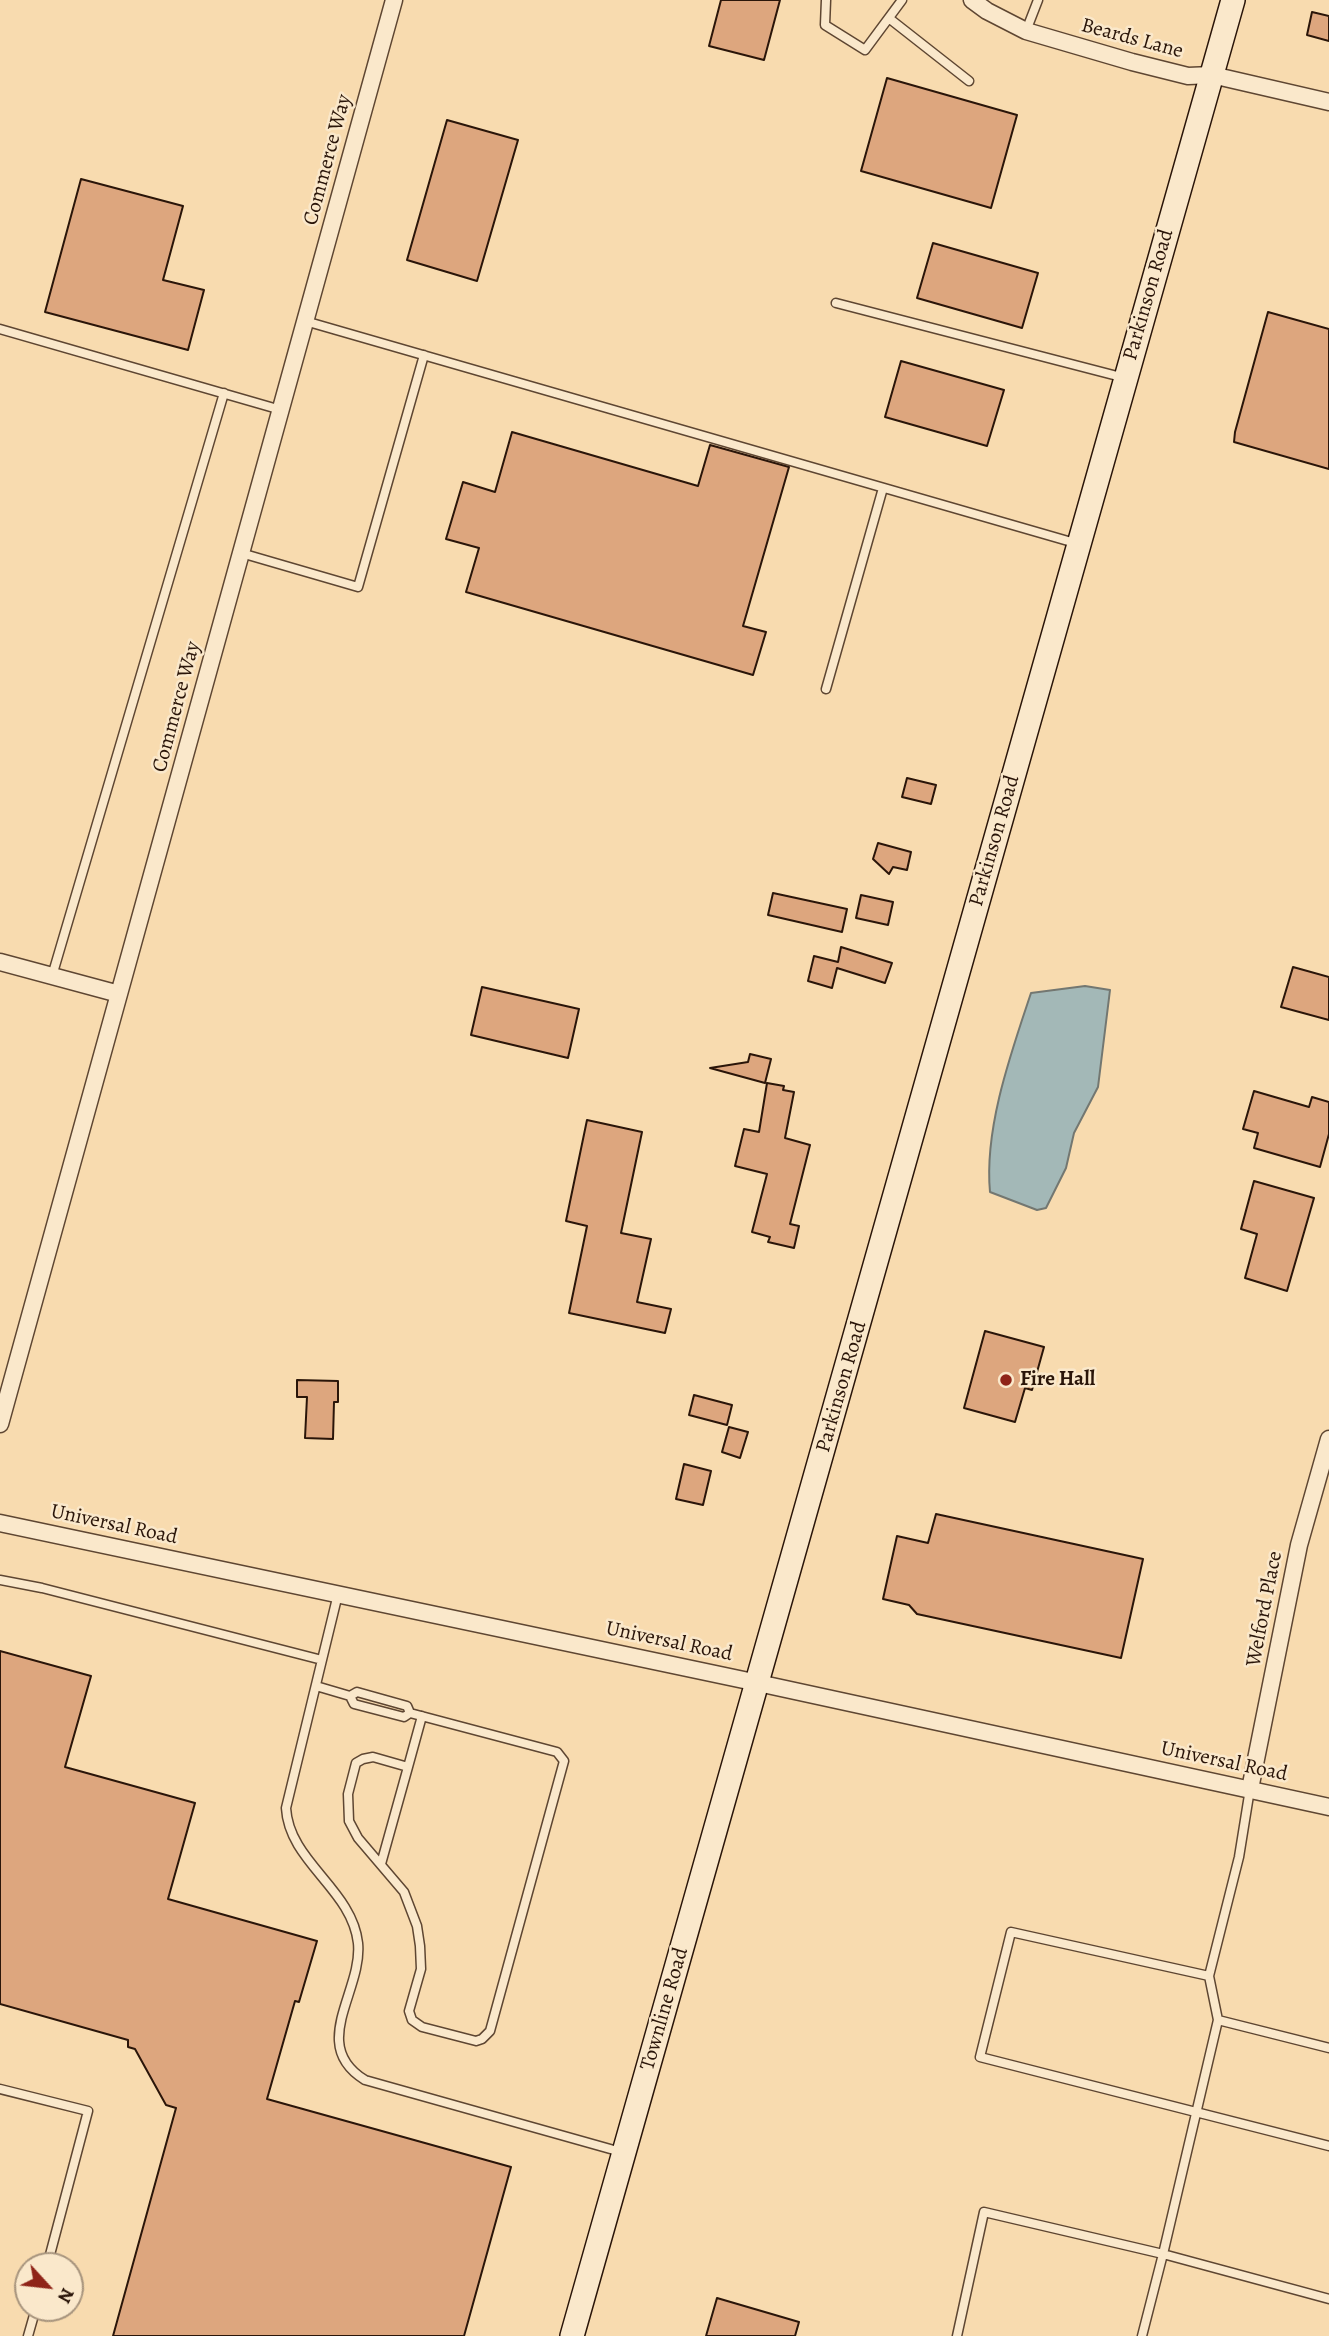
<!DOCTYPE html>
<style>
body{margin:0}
#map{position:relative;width:1329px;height:2336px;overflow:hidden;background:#f8dbaf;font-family:Alegreya,serif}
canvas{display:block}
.north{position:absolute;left:14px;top:2252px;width:70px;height:70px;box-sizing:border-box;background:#fae8cb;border:2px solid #a7947d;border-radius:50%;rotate:117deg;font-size:19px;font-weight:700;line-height:28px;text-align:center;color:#2a1509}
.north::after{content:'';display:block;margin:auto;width:24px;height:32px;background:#8f2418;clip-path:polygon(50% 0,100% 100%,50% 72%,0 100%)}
</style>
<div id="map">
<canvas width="1329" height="2336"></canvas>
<div class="north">N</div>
</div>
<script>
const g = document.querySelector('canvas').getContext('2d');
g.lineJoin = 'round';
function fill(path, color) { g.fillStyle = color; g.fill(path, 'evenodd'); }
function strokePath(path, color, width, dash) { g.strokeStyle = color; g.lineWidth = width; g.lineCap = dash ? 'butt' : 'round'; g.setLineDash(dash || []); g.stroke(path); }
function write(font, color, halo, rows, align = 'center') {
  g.font = font + ' Alegreya,serif'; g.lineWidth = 5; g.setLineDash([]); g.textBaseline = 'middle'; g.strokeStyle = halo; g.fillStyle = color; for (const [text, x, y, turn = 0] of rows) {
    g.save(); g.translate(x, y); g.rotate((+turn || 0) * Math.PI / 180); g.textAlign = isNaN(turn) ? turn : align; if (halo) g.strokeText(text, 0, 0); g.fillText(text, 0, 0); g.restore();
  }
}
const water = new Path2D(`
 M1085 986 1110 990 1098 1087 1074 1133 1066 1168 1046 1208 1037 1210 990 1192C984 1128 1011 1053 1031 993Z`);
fill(water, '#a3b8b7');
strokePath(water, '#737771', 2);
const building = new Path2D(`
 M721 0H780L764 60 709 46Z
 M1312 12 1329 16V41L1307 35Z
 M887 78 1017 115 991 208 861 171Z
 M447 120 518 140 477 281 407 260Z
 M81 179 183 206 163 280 204 290 188 350 45 312Z
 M933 243 1038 273 1022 328 917 298Z
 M1268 312 1329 329V469L1234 442 1235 432Z
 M901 361 1004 390 987 446 885 417Z
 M512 432 698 486 710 445 789 467 743 626 766 632 753 675 466 592 479 548 446 539 463 482 495 492Z
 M907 778 936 785 931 804 902 797Z
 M878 843 911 852 907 870 893 867 889 874 873 859Z
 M773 893 847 909 842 932 768 915Z
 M861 895 893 902 888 925 856 918Z
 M841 947 892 963 885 983 837 968 832 988 808 981 814 956 838 962Z
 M1293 967 1329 977V1020L1281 1007Z
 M482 987 579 1009 568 1058 471 1035Z
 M750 1054 771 1059 765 1083 710 1068 748 1062Z
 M767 1083 784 1086 783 1090 794 1092 785 1138 810 1145 790 1224 799 1226 794 1248 768 1242 770 1237 752 1232 767 1174 735 1166 744 1129 759 1132Z
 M1254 1091 1309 1107 1312 1097 1329 1102V1134L1320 1167 1254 1148 1258 1133 1243 1129Z
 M587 1120 642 1132 621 1233 651 1239 637 1302 671 1309 665 1333 569 1313 587 1226 566 1221Z
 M1254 1181 1314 1198 1287 1291 1245 1278 1257 1234 1241 1229Z
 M985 1331 1044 1347 1032 1390 1025 1388 1015 1422 964 1408Z
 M297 1380 338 1381V1402H334L333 1439 305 1438 307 1397H297Z
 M694 1395 732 1405 727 1425 689 1415Z
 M729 1427 748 1432 740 1458 722 1452Z
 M684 1464 711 1471 703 1505 676 1499Z
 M936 1514 1143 1559 1121 1658 917 1614 909 1605 883 1599 897 1536 928 1543Z
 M0 1651 91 1676 65 1767 195 1803 168 1899 317 1941 299 2002 295 2001 267 2099 511 2167 464 2336H113L176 2108 166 2105 135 2049 128 2047V2040L0 2004Z
 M717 2298 799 2322 795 2336H706Z`);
fill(building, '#dda67e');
strokePath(building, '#2a1509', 2);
const service = new Path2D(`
 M826 0 825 25 865 50 902 0
 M890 19 969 81
 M1026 31 1038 0
 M836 303 1125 378
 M305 321 1075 543
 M0 329 281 410
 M241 553 358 587 424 355
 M826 689 883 488
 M52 976 224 393
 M0 1580 42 1588 322 1660
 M338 1594 286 1808C289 1862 352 1889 358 1943 363 1991 308 2045 365 2080L621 2152
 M316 1686 350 1696 357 1692 407 1706 410 1713 404 1717 354 1704 350 1696
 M410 1713 557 1752 564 1761 490 2031 482 2039 476 2041 422 2027 412 2020 409 2011 421 1969 420 1946 417 1926 404 1892 358 1838 349 1821 348 1794 356 1763 363 1759 373 1757 408 1767 422 1716
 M381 1864 408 1767
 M1209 1976 1011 1932 980 2057 1329 2146
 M1218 2020 1209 1976 1239 1857 1250 1789
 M1329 2048 1218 2020 1163 2254 1329 2299
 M0 2089 88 2111 47 2266
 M28 2336 36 2308
 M957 2336 984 2212 1163 2254 1142 2336`);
const minor = new Path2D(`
 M972 0 987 11 1026 31 1132 62 1188 76 1212 75 1329 102
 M0 962 119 994
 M0 1424 394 0
 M0 1523 758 1683 1329 1807
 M1250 1789 1299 1545 1329 1439`);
const secondary = new Path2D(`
 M572 2336 1233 0`);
strokePath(service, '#5e4632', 11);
strokePath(minor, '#5e4632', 19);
strokePath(secondary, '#2a1509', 26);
strokePath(service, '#fae8cb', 8);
strokePath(minor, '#fae8cb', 16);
strokePath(secondary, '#fae8cb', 23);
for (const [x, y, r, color] of [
 [1006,1380,7,"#8f2418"]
]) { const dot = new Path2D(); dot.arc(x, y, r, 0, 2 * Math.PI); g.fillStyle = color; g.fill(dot); strokePath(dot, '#fae8cb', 2.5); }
write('21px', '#2a1509', '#fae8cb', [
 ["Beards Lane",1132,39,15],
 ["Commerce Way",328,160,-75],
 ["Parkinson Road",1149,295,-74],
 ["Commerce Way",177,707,-75],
 ["Parkinson Road",995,841,-74],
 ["Parkinson Road",842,1387,-74],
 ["Universal Road",114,1525,12],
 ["Welford Place",1265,1609,-79],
 ["Universal Road",669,1642,12],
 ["Universal Road",1224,1762,12],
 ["Townline Road",665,2009,-74]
]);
write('bold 21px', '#2a1509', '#fae8cb', [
 ["Fire Hall",1020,1380]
], 'left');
</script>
